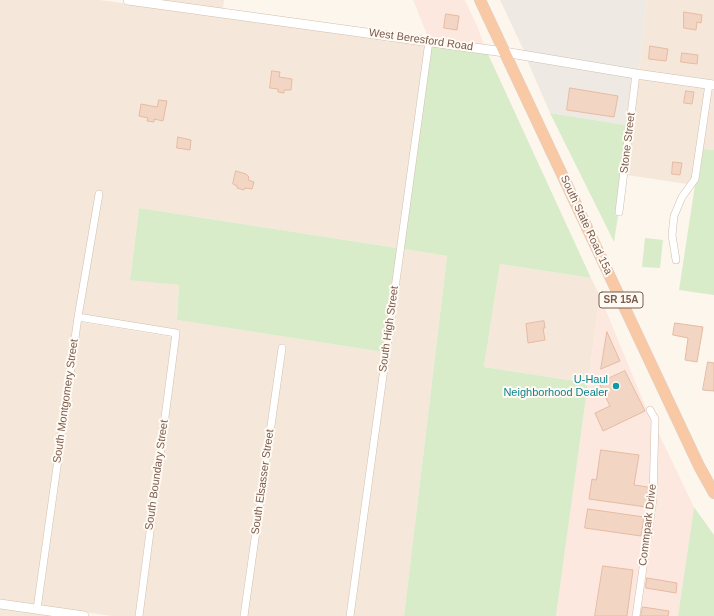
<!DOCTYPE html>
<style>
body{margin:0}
canvas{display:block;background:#fdf6ec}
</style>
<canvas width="714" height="616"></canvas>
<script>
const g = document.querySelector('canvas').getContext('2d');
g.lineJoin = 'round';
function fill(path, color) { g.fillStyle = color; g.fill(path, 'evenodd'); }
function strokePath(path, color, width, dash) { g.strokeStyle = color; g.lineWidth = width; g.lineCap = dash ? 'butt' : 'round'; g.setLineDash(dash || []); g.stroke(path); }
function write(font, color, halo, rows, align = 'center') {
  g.font = font + ' Arial,sans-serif'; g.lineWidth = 4; g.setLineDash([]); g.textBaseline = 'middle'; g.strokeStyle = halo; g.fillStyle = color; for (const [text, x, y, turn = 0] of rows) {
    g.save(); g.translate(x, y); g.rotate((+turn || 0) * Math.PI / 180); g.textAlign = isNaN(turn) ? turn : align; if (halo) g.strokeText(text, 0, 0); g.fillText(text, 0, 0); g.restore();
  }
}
fill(new Path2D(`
 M0 0H100L425 45 397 248 139 208 130 279 179 285 177 320 383 352 346 616H247L286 345 279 344 240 616H142L180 330 82 314 103 191 96 190 75 313 34 605 0 600Z
 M157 0H224L223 9Z
 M647 0H714V81L639 71Z
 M639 79 705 88 692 177 687 184 627 175Z
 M712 89H714V150L703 149Z
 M404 249 447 256 404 616H353Z
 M500 264 591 278 600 296 588 383 484 367Z
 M81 322 172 337 135 616H112L41 606Z
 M0 608 55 616H0Z`), '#f5e8da');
fill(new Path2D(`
 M413 0H465L478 28 484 45 428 37Z
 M600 296 651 420 650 499 633 616H556Z
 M658 432 694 507 678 616H640L657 499Z`), '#fde8e0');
fill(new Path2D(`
 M500 0H647L639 71 524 51Z
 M527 60 632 78 626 125 550 113Z`), '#efe9e4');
fill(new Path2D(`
 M431 46 488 54 591 278 500 264 484 367 588 383 556 616H404L447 256 404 249Z
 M550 113 626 125 615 215 618 216 614 242Z
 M703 149 714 150V295L679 290 695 185 699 179Z
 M139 208 397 248 383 352 177 320 179 285 130 280Z
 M645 238 663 240 660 268 642 267Z
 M694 507 714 535V616H678Z`), '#d8ecc9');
const building = new Path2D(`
 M684 12 702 15 701 23 697 22 696 30 684 28Z
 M446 14 459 16 457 30 444 28Z
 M650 46 668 49 666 61 649 59Z
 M682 53 698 55 697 64 681 62Z
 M272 71 280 72 279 77 292 79 291 90H284V93L278 92V89L270 88Z
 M570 88 618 96 614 117 567 110Z
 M686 91 694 92 692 104 684 103Z
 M159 100 167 101 163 121 154 119V122L147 121 148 118 139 116 141 104 157 107Z
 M178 137 191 140 190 150 177 148Z
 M673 162 682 163 680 175 672 174Z
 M236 171 246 174 249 177 248 180 254 182 252 189 245 188 244 190 237 188V186L233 184Z
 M544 321 545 328H543L545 340 528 343 526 324Z
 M675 323 703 327 697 362 685 360 688 338 673 335Z
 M607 332 620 361 601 369Z
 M708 362 714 363V391L703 390Z
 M625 371 645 411 603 431 595 413 610 406 599 383Z
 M601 450 639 455 634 485 648 487 646 507 589 499 592 479 596 480Z
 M588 509 644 517 641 536 585 528Z
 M603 566 633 570 627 616H595Z
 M647 578 677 583 676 593 646 588Z
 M643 607 669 611 668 616H641Z`);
fill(building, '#f3d5c3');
strokePath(building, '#e6bba3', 1);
const minor = new Path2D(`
 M619 212 636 74
 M676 260 672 235 674 216 682 197 695 179 709 84
 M78 317 176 333 139 616
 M37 609 78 317 99 194
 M244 616 282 348
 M350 616 429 41
 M636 616 653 499 655 419 650 410`);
const tertiary = new Path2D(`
 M128 0 504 52 636 74 714 85
 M0 604 84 616`);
const trunk = new Path2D(`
 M480 0 699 466 714 493`);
strokePath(minor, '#d1beb0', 8);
strokePath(tertiary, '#d1beb0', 10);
strokePath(trunk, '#dad1cd', 12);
strokePath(minor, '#fff', 7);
strokePath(tertiary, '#fff', 9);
strokePath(trunk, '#f9c8a4', 11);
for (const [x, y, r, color] of [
 [616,386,4,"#0f9aa8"]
]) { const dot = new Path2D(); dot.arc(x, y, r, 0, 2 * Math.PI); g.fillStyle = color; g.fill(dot); strokePath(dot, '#fffaf3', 1.5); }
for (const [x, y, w] of [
 [621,300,44]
]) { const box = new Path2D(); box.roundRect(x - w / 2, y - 8, w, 16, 3); g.fillStyle = '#fffaf3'; g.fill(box); strokePath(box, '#7a5c4d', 1); }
write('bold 10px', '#7a5c4d', null, [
 ["SR 15A",621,300]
]);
write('11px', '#7a5c4d', '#fffaf3', [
 ["West Beresford Road",421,40,8],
 ["Stone Street",628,143,-83],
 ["South State Road 15a",586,225,65],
 ["South High Street",389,329,-82],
 ["South Montgomery Street",66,401,-82],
 ["South Boundary Street",157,475,-82],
 ["South Elsasser Street",263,482,-82],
 ["Commpark Drive",648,525,-83]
]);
write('11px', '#0d838f', '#fffaf3', [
 ["U-Haul",608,380],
 ["Neighborhood Dealer",608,393]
], 'right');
</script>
